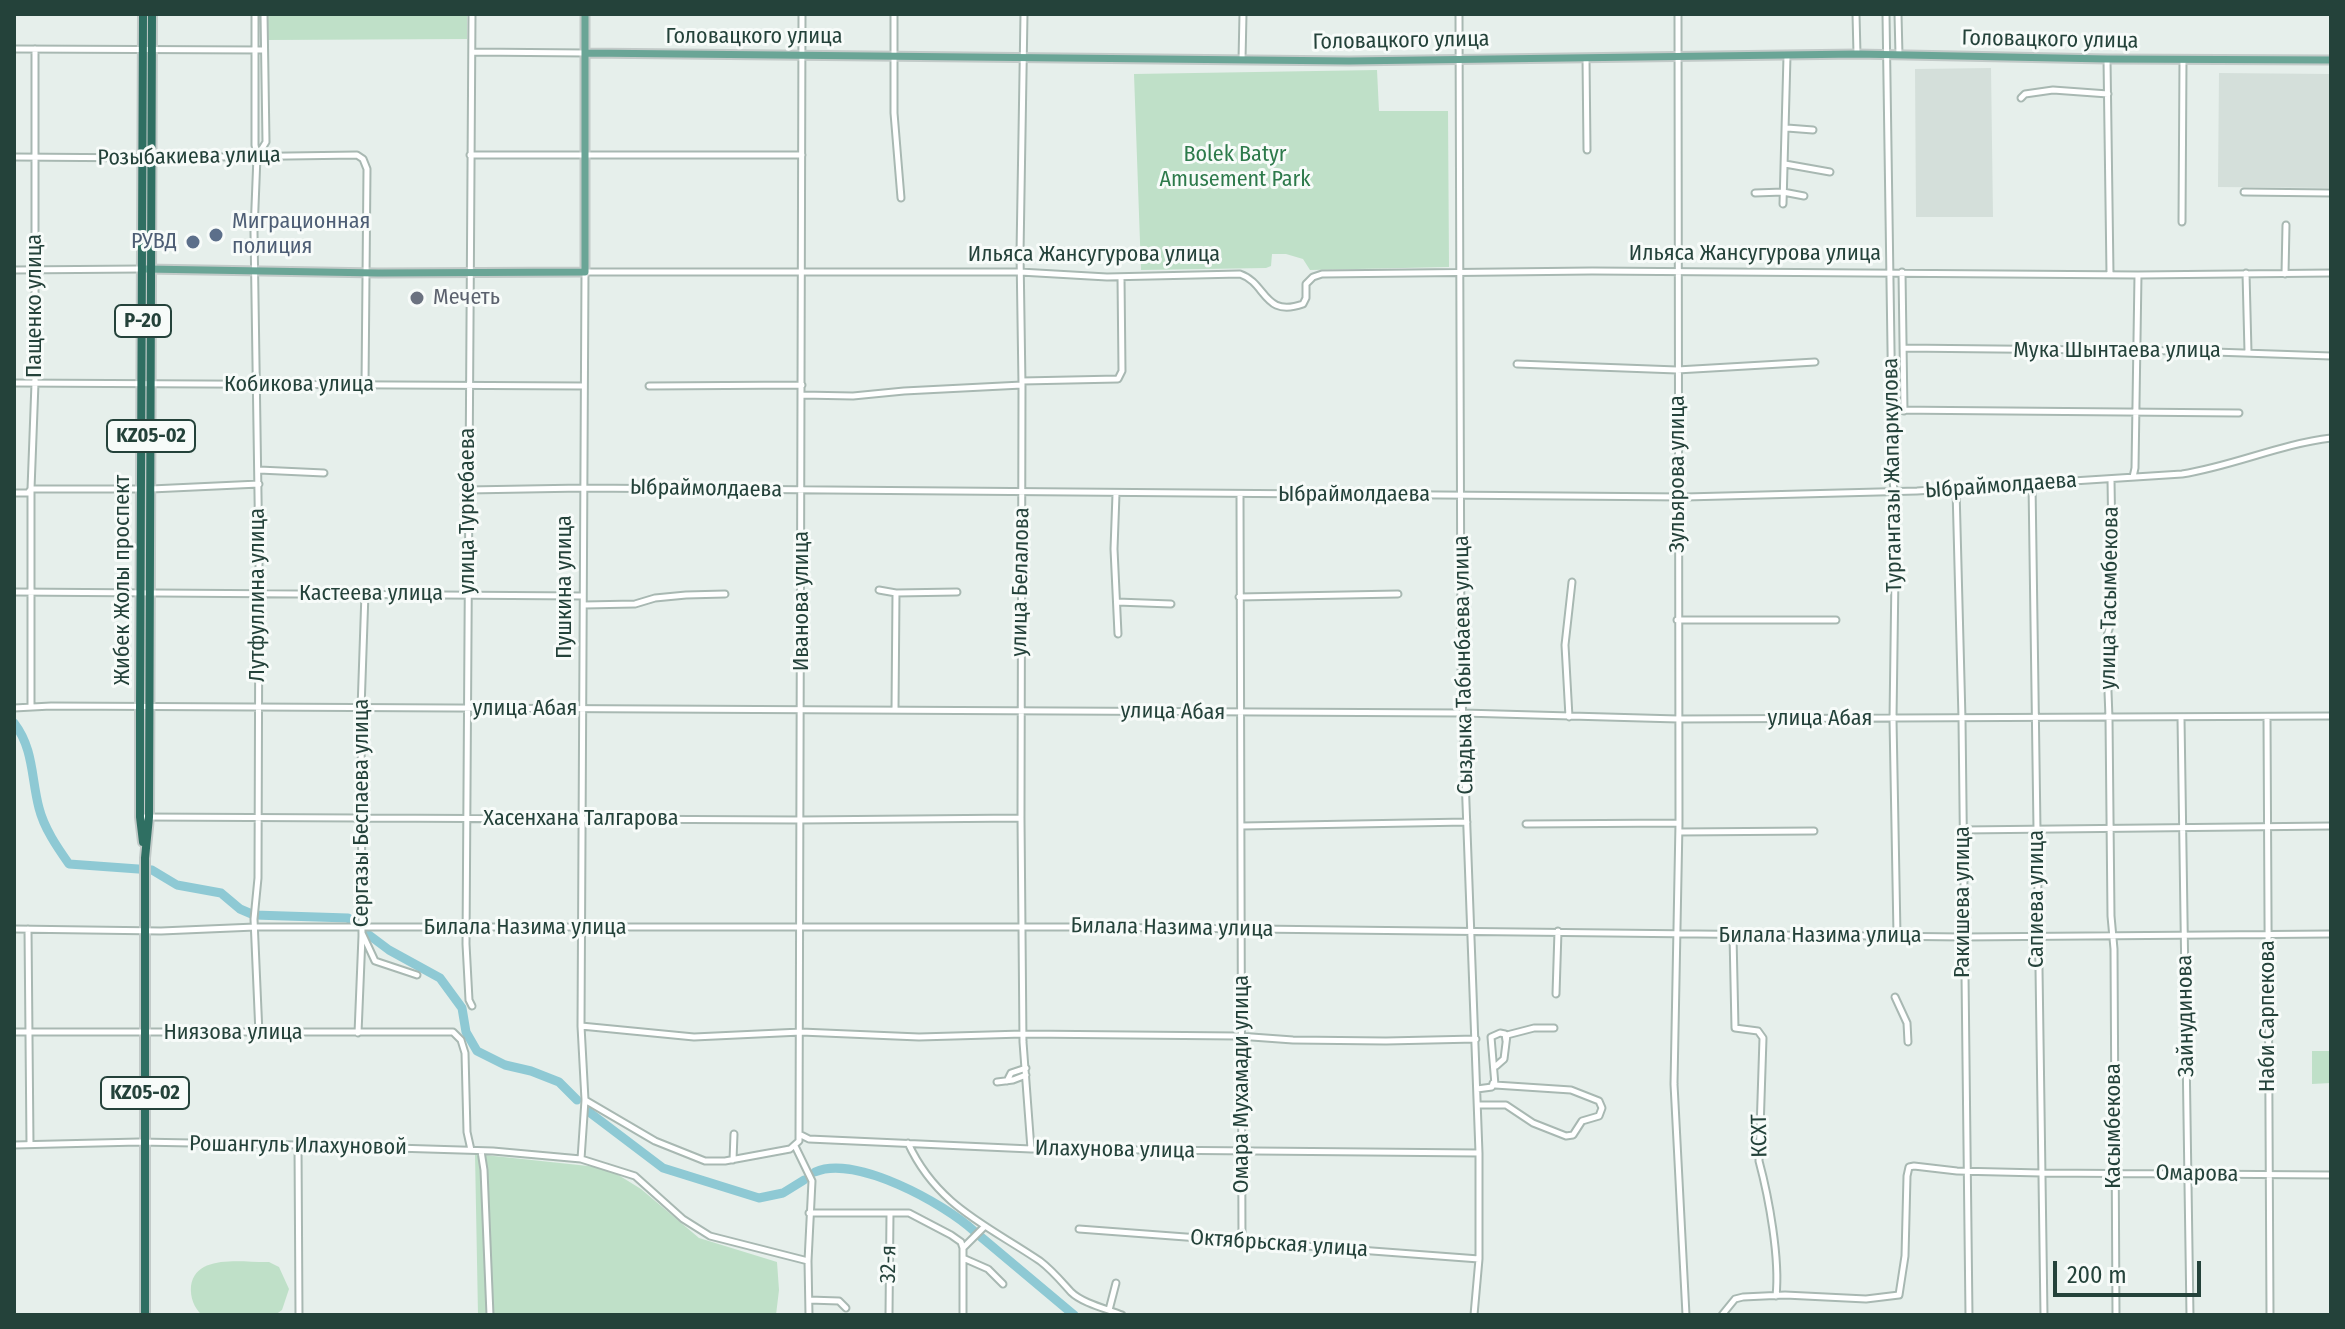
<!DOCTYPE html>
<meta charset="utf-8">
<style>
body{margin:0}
#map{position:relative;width:2345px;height:1329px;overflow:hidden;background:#e6efeb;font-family:"Fira Sans Condensed",sans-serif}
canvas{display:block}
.frame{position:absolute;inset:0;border:16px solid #24423a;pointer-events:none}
.scale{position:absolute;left:2053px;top:1261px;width:148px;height:36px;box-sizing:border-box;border:4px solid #24423a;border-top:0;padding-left:10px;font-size:24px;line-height:28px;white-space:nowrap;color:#24423a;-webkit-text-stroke:6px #f7fbf9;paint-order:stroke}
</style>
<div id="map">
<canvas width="2345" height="1329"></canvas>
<div class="frame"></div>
<div class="scale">200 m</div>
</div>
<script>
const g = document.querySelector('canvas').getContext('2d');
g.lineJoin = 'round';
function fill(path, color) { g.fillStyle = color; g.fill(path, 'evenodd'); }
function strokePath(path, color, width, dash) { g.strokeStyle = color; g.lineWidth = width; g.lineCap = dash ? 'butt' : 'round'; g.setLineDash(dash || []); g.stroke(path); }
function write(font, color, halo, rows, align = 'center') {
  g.font = font + ' "Fira Sans Condensed",sans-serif'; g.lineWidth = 6; g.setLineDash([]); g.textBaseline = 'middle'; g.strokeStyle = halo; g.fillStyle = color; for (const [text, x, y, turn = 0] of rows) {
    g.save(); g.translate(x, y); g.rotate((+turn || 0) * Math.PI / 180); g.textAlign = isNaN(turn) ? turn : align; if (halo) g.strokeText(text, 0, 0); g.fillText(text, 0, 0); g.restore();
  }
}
fill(new Path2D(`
 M1991 68 1993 217H1916L1915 69Z
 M2219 73 2331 74V188L2218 187Z`), '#d4dfda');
fill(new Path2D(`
 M268 14H467V39L268 40Z
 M1377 70 1379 111H1448L1449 267 1310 270 1303 259 1286 254H1272L1271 266 1266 268 1141 270 1134 74Z
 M2312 1051H2329L2331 1083 2312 1084Z
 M475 1154 607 1168 641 1189 699 1238 777 1262 779 1290 776 1315H478Z
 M269 1262 279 1267 289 1289 282 1310 275 1315H202C194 1308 190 1297 191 1286 196 1253 244 1263 269 1262Z`), '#bfe0c8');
strokePath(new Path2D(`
 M14 723C34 749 31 778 39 808 44 828 57 847 69 864L152 870 177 885 221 893 240 909 254 915 348 918 355 924
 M365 932 389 950 440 978 462 1008 466 1032 477 1051 505 1065 531 1071 559 1082 577 1100
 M589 1112 663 1168 759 1198 783 1193 804 1180
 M815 1172C855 1154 945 1204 974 1231
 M981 1237 1074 1315`), '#8ec9d4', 9);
const minor = new Path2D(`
 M255 14V145L257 156 254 232 259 560 258 878 254 919 259 1034
 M472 14 466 944 469 1000 472 1006
 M894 14V113L901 198
 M1024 14 1020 253 1022 385 1021 818 1023 1042 1031 1149
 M1459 14 1461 669 1479 1153V1259L1474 1315
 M1678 14 1679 823 1674 1084 1686 1315
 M1856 14 1857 54
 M1886 14 1893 482 1896 503 1893 719 1897 935
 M1898 14 1899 55
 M14 49 264 50
 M472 52 586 53
 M1586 58 1587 150
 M2107 59 2110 274
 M1242 60 1243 14
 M2021 98 2025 94 2053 90 2108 94
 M1787 128 1813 130
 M258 155 266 142 264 14
 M470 155H802
 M14 157 152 158 357 155 363 159 367 169 365 385
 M1785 164 1830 172
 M2244 192 2331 193
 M1755 193 1783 192 1804 196
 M1783 204 1787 56
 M2182 222 2183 60
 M14 270 141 269
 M1902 272 1904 411
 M2246 273 2248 352
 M2285 274 2286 225
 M1903 348 2185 351 2331 356
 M1517 364 1677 370 1815 362
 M1022 381 1118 379 1122 371 1121 277
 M14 383 584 386
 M649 386 802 385
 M802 395 853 396 904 391 1022 385
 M1892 410 2239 413
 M259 470 324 473
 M2133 477 2135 468 2138 275
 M2111 479 2113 616 2106 639 2109 718 2111 916 2114 949 2116 1315
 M2032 483 2044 1315
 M151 489 259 484
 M1956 489 1962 719 1969 1315
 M468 490 583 488 1685 497 1917 491 2182 474C2233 466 2280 444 2331 438
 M14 493H28L31 489H141
 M1116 494 1114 549 1118 634
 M1240 495 1242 1241
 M879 590 896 593
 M14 592 583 596
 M1239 597 1398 594
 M1117 602 1171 604
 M584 605 635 604 655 598 686 595 725 594
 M1677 620H1836
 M31 707V489L35 383V49
 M14 708 51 706 1463 713 1678 719 2331 716
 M895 710 896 593 957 592
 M1569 717 1565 645 1572 582
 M2267 717 2270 1315
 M2181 718 2190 1315
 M140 817 801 820 1021 818
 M1526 824 1679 823
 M1242 826 1467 822
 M1963 830 2331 826
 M1679 832 1814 831
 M14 929 161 931 255 927H1076L1963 937 2331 934
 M28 929 30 1144
 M362 933 375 961 417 975
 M1733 935 1735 1028 1758 1031 1763 1038 1759 1161C1769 1198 1780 1259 1776 1296
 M1556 994 1558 931
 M1895 997 1907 1023 1908 1042
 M581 1026 694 1037 801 1032 919 1037 1023 1034 1238 1036 1293 1040 1386 1041 1476 1039
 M14 1032H453L461 1040 465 1053 467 1132 471 1150
 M358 1033 362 936 361 709 365 593
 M1496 1066 1504 1059 1507 1035 1534 1028H1554
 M1007 1081 1011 1073 1026 1068
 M997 1082 1013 1080 1026 1075
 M1477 1089 1492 1087 1493 1083
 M585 1100 655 1141 705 1161H725L790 1149 799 1141 802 14
 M1478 1105H1506L1533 1123 1566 1136 1573 1135 1582 1121 1599 1116 1602 1108 1599 1101 1571 1090 1495 1085 1491 1037 1500 1033 1505 1034 1506 1041
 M801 1135 809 1139 1031 1149 1479 1153
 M908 1143C937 1206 987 1225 1040 1261 1052 1270 1061 1281 1071 1292 1082 1303 1107 1309 1122 1315
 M14 1145 139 1142 298 1145 493 1151 581 1159 635 1176 683 1219 710 1236 808 1261
 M298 1145 299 1315
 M795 1146 812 1181 808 1261 809 1315
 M481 1151 484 1170 490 1315
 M581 1159 585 1100 581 1026 585 272H1020L1107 277 1240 274C1267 283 1263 318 1303 304L1306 298V284L1313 277 1322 274 1592 271 2138 275 2331 273
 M733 1160 734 1134
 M809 1213H909L951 1235 961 1242 963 1248V1315
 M1079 1229 1479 1259
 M963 1248 984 1227
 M963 1258 988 1269 1003 1284
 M809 1300 839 1301 846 1308
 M1109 1310 1116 1283
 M889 1315 890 1213
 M1722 1315 1735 1299 1743 1297 1785 1295 1866 1299 1899 1295 1905 1256 1907 1176 1909 1167 1914 1166 1957 1171 2041 1173 2331 1175`);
const major = new Path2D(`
 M586 53 1349 61 1857 54 2107 59 2331 60
 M146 269 378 273 585 272V14`);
const highway = new Path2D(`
 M143 842 140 817V707L143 14
 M145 1315V858L149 817 152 14`);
strokePath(minor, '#a8b8b2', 9);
strokePath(major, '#c2cac8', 11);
strokePath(highway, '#c2cac8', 12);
strokePath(minor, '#fff', 5);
strokePath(major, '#6aa596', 7);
strokePath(highway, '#2f6f62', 8);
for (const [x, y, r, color] of [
 [216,235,8,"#5c6f8a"],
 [193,242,8,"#5c6f8a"],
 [417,298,8,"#6b7280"]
]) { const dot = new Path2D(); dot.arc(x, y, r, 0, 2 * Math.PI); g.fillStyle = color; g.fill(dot); strokePath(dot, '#f7fbf9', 3); }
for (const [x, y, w] of [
 [143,321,56],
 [151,436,88],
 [145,1093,88]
]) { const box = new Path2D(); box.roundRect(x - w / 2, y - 16, w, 32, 6); g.fillStyle = '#f7fbf9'; g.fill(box); strokePath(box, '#24423a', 2); }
write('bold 20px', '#24423a', null, [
 ["Р-20",143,321],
 ["KZ05-02",151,436],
 ["KZ05-02",145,1093]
]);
write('22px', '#24423a', '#f7fbf9', [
 ["Головацкого улица",754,37],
 ["Головацкого улица",2050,40,1],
 ["Головацкого улица",1401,41,-1],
 ["Розыбакиева улица",189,157,-1],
 ["Ильяса Жансугурова улица",1755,254],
 ["Ильяса Жансугурова улица",1094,255],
 ["Пащенко улица",35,306,-90],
 ["Мука Шынтаева улица",2117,351],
 ["Кобикова улица",299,385],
 ["Зульярова улица",1678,474,-90],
 ["Тургангазы Жапаркулова",1893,475,-91],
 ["Ыбраймолдаева",2001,486,-4],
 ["Ыбраймолдаева",706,489,1],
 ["Ыбраймолдаева",1354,495],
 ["улица Туркебаева",468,511,-90],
 ["Жибек Жолы проспект",123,580,-90],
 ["улица Белалова",1021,582,-89],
 ["Пушкина улица",565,587,-90],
 ["Кастеева улица",371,594],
 ["Лутфуллина улица",258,595,-90],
 ["улица Тасымбекова",2110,598,-89],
 ["Иванова улица",802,601,-90],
 ["Сыздыка Табынбаева улица",1464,665,-91],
 ["улица Абая",525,709],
 ["улица Абая",1173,712,1],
 ["улица Абая",1820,719],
 ["Сергазы Беспаева улица",362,813,-90],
 ["Хасенхана Талгарова",581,819],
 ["Сапиева улица",2037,899,-90],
 ["Ракишева улица",1963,902,-90],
 ["Билала Назима улица",525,928],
 ["Билала Назима улица",1172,928,1],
 ["Билала Назима улица",1820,936],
 ["Зайнудинова",2186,1016,-91],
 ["Наби Сарпекова",2268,1016,-90],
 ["Ниязова улица",233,1033],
 ["Омара Мухамади улица",1242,1084,-90],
 ["Касымбекова",2114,1126,-90],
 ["КСХТ",1760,1136,-91],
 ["Рошангуль Илахуновой",298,1146,1],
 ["Илахунова улица",1115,1150,1],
 ["Омарова",2197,1174,1],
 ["Октябрьская улица",1279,1244,4],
 ["32-я",889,1264,-89]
]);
write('22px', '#2d7a4b', '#f7fbf9', [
 ["Bolek Batyr",1235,155],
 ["Amusement Park",1235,180]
]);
write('22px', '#4e5e75', '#f7fbf9', [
 ["Миграционная",232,222],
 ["полиция",232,247],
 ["РУВД",177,242,"right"]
], 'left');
write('22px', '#5b616d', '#f7fbf9', [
 ["Мечеть",433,298]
], 'left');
</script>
